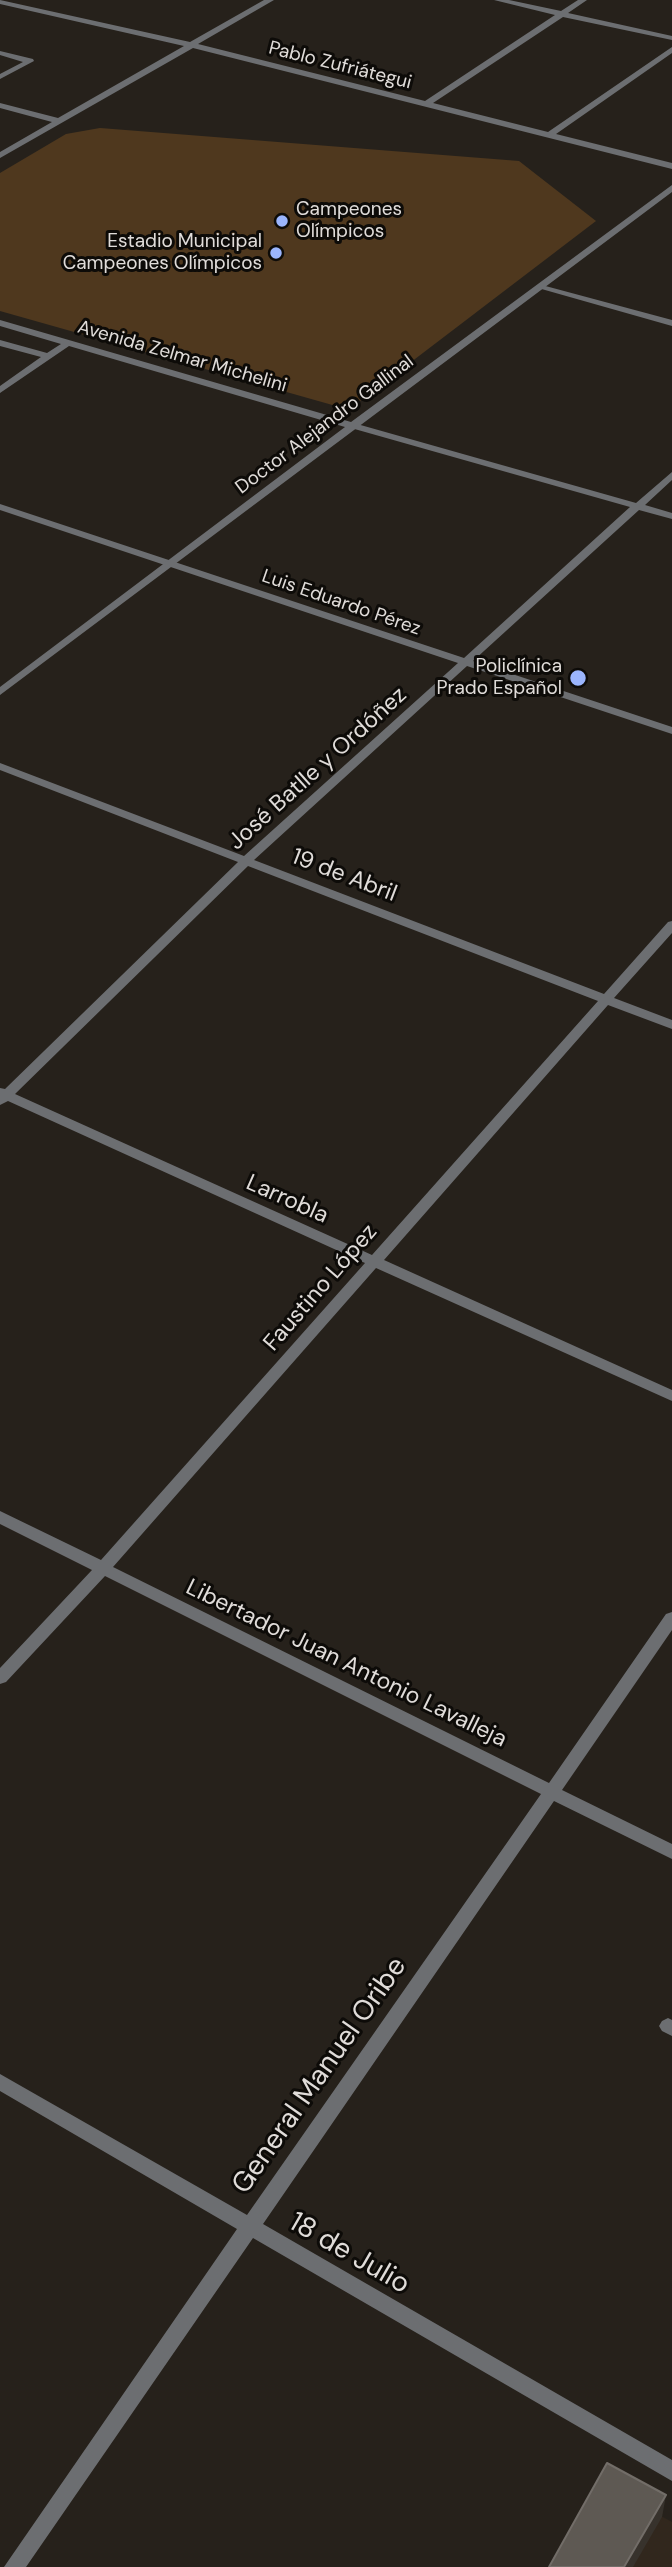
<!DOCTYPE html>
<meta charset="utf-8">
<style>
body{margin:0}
canvas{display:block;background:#26211b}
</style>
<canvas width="672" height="2567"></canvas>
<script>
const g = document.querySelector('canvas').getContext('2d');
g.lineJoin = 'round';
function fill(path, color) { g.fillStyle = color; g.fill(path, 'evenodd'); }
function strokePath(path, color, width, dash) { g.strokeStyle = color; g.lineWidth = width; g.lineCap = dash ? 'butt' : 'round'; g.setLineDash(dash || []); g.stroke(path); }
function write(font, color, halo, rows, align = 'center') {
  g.font = font + ' "DM Sans",sans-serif'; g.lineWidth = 6; g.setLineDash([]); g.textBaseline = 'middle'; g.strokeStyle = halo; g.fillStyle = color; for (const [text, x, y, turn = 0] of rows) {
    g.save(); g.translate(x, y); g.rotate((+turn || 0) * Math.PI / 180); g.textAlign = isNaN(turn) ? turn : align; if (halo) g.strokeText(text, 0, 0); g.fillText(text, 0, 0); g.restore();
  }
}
fill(new Path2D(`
 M604 2485 672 2522V2567H558Z`), '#31271d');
fill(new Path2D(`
 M100 128 519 161 596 221 356 404 336 406 0 311V173L66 134Z`), '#4f381e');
fill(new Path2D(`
 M668 2018 672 2020V2036L662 2031 659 2026 662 2021Z`), '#6c6e71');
fill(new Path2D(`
 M0 0 190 42 264 0H274L198 44 425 101 555 15 494 0H509L561 11 578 0H587L568 13 672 36V40L563 17 433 103 548 132 672 47V53L556 134 672 163V169L193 48 0 158V152L52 122 0 108V103L58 118 184 46 0 4Z
 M0 51 33 59 34 61 0 79V74L23 62 0 55Z
 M538 284 672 320V326L538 288Z
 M351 424H357L636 503 672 472V480L645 505 672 513V519L639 510 473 661 672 727V734L467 666 254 860 604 994 668 922 672 921V933L614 998 672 1020V1029L608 1005 384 1260 672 1390V1401L376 1268 113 1567 549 1783 666 1614 672 1612V1630L562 1790 672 1844V1859L554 1801 263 2224 672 2460V2481L253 2238 26 2567H4L237 2229 0 2091V2074L247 2215 541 1794 105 1576 6 1682 0 1684V1668L92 1570 0 1524V1511L101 1560 365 1263 8 1101 0 1105V1088L5 1089 238 862 0 770V763L244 856 458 663 0 510V504L464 658 630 507 351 428ZM248 866 598 1001 372 1255 15 1094Z`), '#6c6e71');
fill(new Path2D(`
 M672 185V192L0 695V687L345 427 69 346 0 393V386L41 357 0 346V340L47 353 61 344 0 326V320L351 422Z`), '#6c6e71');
fill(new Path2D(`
 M666 2495 662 2517 633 2567H624Z`), '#37322c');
const building = new Path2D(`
 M607 2463 666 2495 624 2567H549Z`);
fill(building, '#5e5953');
strokePath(building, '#726d68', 2);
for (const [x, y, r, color] of [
 [282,221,7,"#9bb5fd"],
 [276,253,7,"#9bb5fd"],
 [578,678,9,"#9bb5fd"]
]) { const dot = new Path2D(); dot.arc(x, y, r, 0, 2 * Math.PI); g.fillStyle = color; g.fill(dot); strokePath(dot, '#0d0b08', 2.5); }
write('19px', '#e0dcd9', '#0d0b08', [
 ["Pablo Zufriátegui",340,66,14],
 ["Avenida Zelmar Michelini",182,357,16],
 ["Doctor Alejandro Gallinal",325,425,-37],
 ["Luis Eduardo Pérez",341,603,19]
]);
write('19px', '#e0dcd9', '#0d0b08', [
 ["Campeones",296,210,"left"],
 ["Olímpicos",296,232,"left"],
 ["Estadio Municipal",262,242],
 ["Campeones Olímpicos",262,264],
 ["Policlínica",562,667],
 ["Prado Español",562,689]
], 'right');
write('23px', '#e0dcd9', '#0d0b08', [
 ["José Batlle y Ordóñez",318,769,-42],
 ["19 de Abril",344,876,21],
 ["Larrobla",287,1200,24],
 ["Faustino López",321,1288,-49],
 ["Libertador Juan Antonio Lavalleja",346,1664,26]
]);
write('28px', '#e0dcd9', '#0d0b08', [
 ["General Manuel Oribe",320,2076,-55],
 ["18 de Julio",349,2254,30]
]);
</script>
